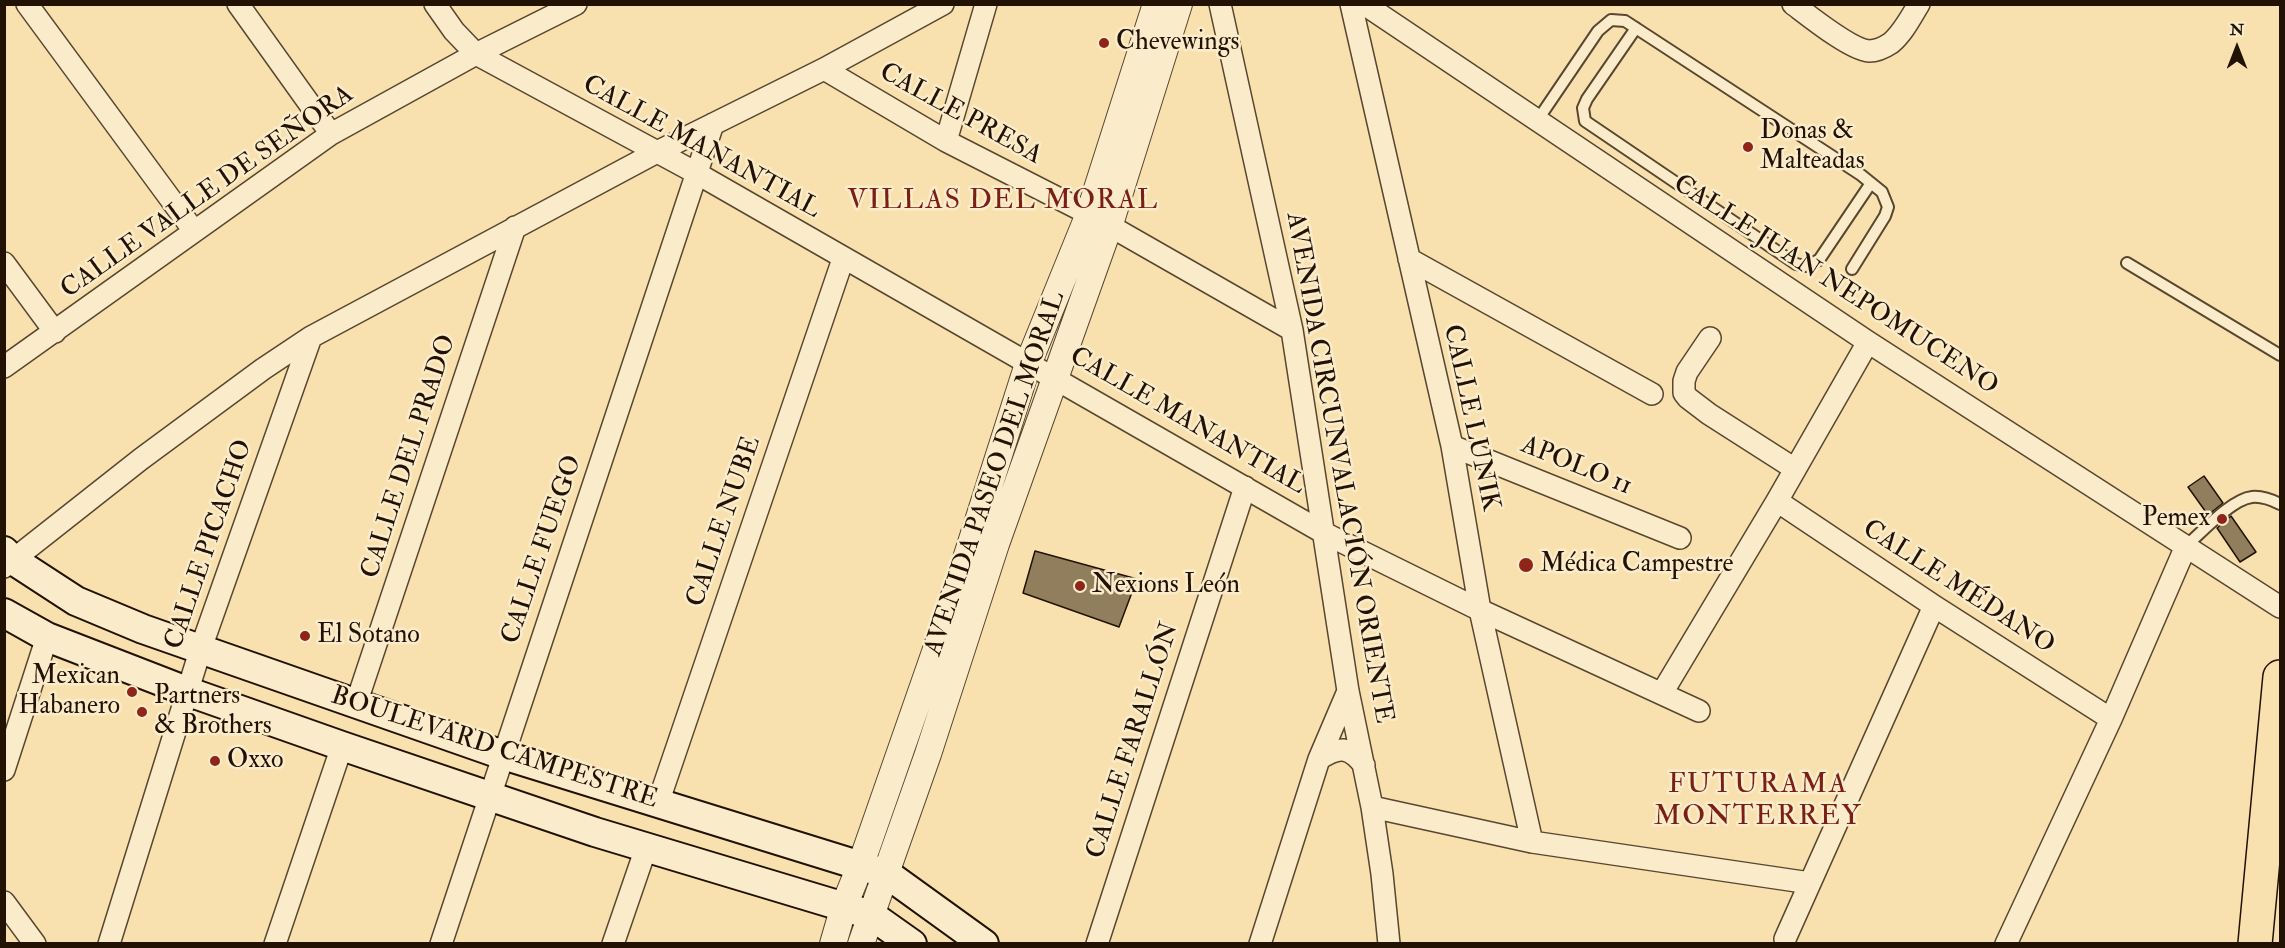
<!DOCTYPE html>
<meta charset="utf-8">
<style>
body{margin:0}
#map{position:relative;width:2285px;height:948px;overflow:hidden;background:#f8e1af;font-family:"IM FELL Double Pica",serif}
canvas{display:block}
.frame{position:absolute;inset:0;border:6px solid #221204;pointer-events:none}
.north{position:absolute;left:2207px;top:18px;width:60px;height:60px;-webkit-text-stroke:4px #faeccb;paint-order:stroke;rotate:0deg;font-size:16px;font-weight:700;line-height:24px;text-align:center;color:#221204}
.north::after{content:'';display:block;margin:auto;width:21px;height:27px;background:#221204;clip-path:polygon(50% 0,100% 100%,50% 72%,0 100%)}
</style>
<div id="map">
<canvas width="2285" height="948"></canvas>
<div class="frame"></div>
<div class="north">N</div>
</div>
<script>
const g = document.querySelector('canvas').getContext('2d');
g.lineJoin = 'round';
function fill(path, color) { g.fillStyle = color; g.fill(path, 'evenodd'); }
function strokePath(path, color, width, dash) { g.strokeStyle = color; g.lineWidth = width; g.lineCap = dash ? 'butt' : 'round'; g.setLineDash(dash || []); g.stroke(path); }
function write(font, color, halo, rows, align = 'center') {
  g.font = font + ' "IM FELL Double Pica",serif'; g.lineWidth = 5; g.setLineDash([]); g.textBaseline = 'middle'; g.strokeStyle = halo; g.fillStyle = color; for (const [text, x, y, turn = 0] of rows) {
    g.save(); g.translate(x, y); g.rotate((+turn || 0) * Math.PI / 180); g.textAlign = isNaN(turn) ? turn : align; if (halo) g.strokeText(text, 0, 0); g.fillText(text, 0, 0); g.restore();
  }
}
const building = new Path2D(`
 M2204 476 2223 503 2208 515 2188 487Z
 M2231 516 2256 552 2240 562 2217 528Z
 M1035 551 1137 579 1119 627 1023 593Z`);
fill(building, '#917e5d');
strokePath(building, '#221204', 1.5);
const service = new Path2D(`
 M1636 28 1587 99 1583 108 1585 121 1796 264 1805 266 1819 260 1871 183
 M1537 121 1598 31 1611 20 1625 21 1861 175 1882 192 1888 207 1885 216 1852 269
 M2127 263 2280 355
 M2186 546C2202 532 2232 499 2252 497 2262 496 2272 500 2280 504`);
const minor = new Path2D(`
 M27 4 194 231
 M238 4 331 134
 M435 4 454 31 476 54 698 174 1324 533 1480 610 1699 711
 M1220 4 1292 330 1348 691 1372 807 1382 874 1389 944
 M1351 4 1452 446 1480 610 1532 842
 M1364 4 1868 342 2280 607
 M1793 4C1809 16 1851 50 1869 51 1877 51 1885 47 1891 43 1903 33 1911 17 1919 4
 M824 69 946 141 1089 214 1292 330
 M946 141 986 4
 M1409 259 1652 394
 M4 263 55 332
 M1710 338 1687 372 1684 381V393L1688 398 1709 414 1795 469
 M4 367 331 134 476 54 576 4
 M1452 446 1680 538
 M1777 501 1934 606 2111 719
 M4 567 141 459 263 369 311 337 657 152 824 69 943 4
 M1662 693 1777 501 1868 342
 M356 704 515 227
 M1319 759 1348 691
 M4 770 47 637
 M658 803 843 259
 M1372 807 1532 842 1810 883
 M4 902 35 944
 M1785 939 1934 606
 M109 944 201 648 311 337
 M275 944 342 746
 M441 944 713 124
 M613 944 646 848
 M1097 944 1245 487
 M1260 944 1319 759C1339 746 1349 746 1364 765
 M2006 944 2111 719 2186 546`);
const tertiary = new Path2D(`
 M833 944 844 906 861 864 949 612 1028 364 1089 214 1156 4
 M861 944 928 754 996 544 1109 227 1179 4`);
const secondary = new Path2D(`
 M4 551 13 560 76 601 143 629 503 755 887 874 984 944
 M4 613 47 637 189 692 342 746 595 832 871 915 912 944`);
const primary = new Path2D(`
 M2255 944 2280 677`);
strokePath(service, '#58462f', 14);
strokePath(minor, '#58462f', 24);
strokePath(tertiary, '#58462f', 28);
strokePath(secondary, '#221204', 32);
strokePath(primary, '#221204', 36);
strokePath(service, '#faeccb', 10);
strokePath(minor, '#faeccb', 21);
strokePath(tertiary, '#faeccb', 26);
strokePath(secondary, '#faeccb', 28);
strokePath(primary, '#f8e1af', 33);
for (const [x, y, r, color] of [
 [1104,43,6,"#8f2418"],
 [1748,147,6,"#8f2418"],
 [2222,519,6,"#8f2418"],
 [1526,565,8,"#8f2418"],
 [1080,586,6,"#8f2418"],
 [305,636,6,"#8f2418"],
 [132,692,6,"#8f2418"],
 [142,712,6,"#8f2418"],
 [215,761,6,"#8f2418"]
]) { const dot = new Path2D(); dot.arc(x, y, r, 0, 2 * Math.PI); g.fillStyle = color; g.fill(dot); strokePath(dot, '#faeccb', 2); }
write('26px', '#221204', '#faeccb', [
 ["Chevewings",1116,43],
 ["Donas &",1760,132],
 ["Malteadas",1760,162],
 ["Pemex",2210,519,"right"],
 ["Médica Campestre",1540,565],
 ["Nexions León",1092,586],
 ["El Sotano",317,636],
 ["Mexican",120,677,"right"],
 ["Habanero",120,707,"right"],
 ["Partners",154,697],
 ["& Brothers",154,727],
 ["Oxxo",227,761]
], 'left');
write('26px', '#221204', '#faeccb', [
 ["CALLE PRESA",960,115,29],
 ["CALLE MANANTIAL",701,148,29],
 ["CALLE VALLE DE SEÑORA",208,193,-35],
 ["CALLE JUAN NEPOMUCENO",1835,286,33],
 ["CALLE LUNIK",1470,418,78],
 ["CALLE MANANTIAL",1187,422,30],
 ["CALLE DEL PRADO",410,457,-72],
 ["APOLO 11",1576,467,22],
 ["AVENIDA CIRCUNVALACIÓN ORIENTE",1338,468,80],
 ["AVENIDA PASEO DEL MORAL",996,474,-71],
 ["CALLE NUBE",725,522,-71],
 ["CALLE PICACHO",210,545,-71],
 ["CALLE FUEGO",543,550,-71],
 ["CALLE MÉDANO",1958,588,33],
 ["CALLE FARALLÓN",1134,741,-72],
 ["BOULEVARD CAMPESTRE",494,749,18]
]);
g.letterSpacing = '1.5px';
write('28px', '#7a1f14', '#faeccb', [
 ["VILLAS DEL MORAL",1003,202],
 ["FUTURAMA",1758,786],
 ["MONTERREY",1758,818]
]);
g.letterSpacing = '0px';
</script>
